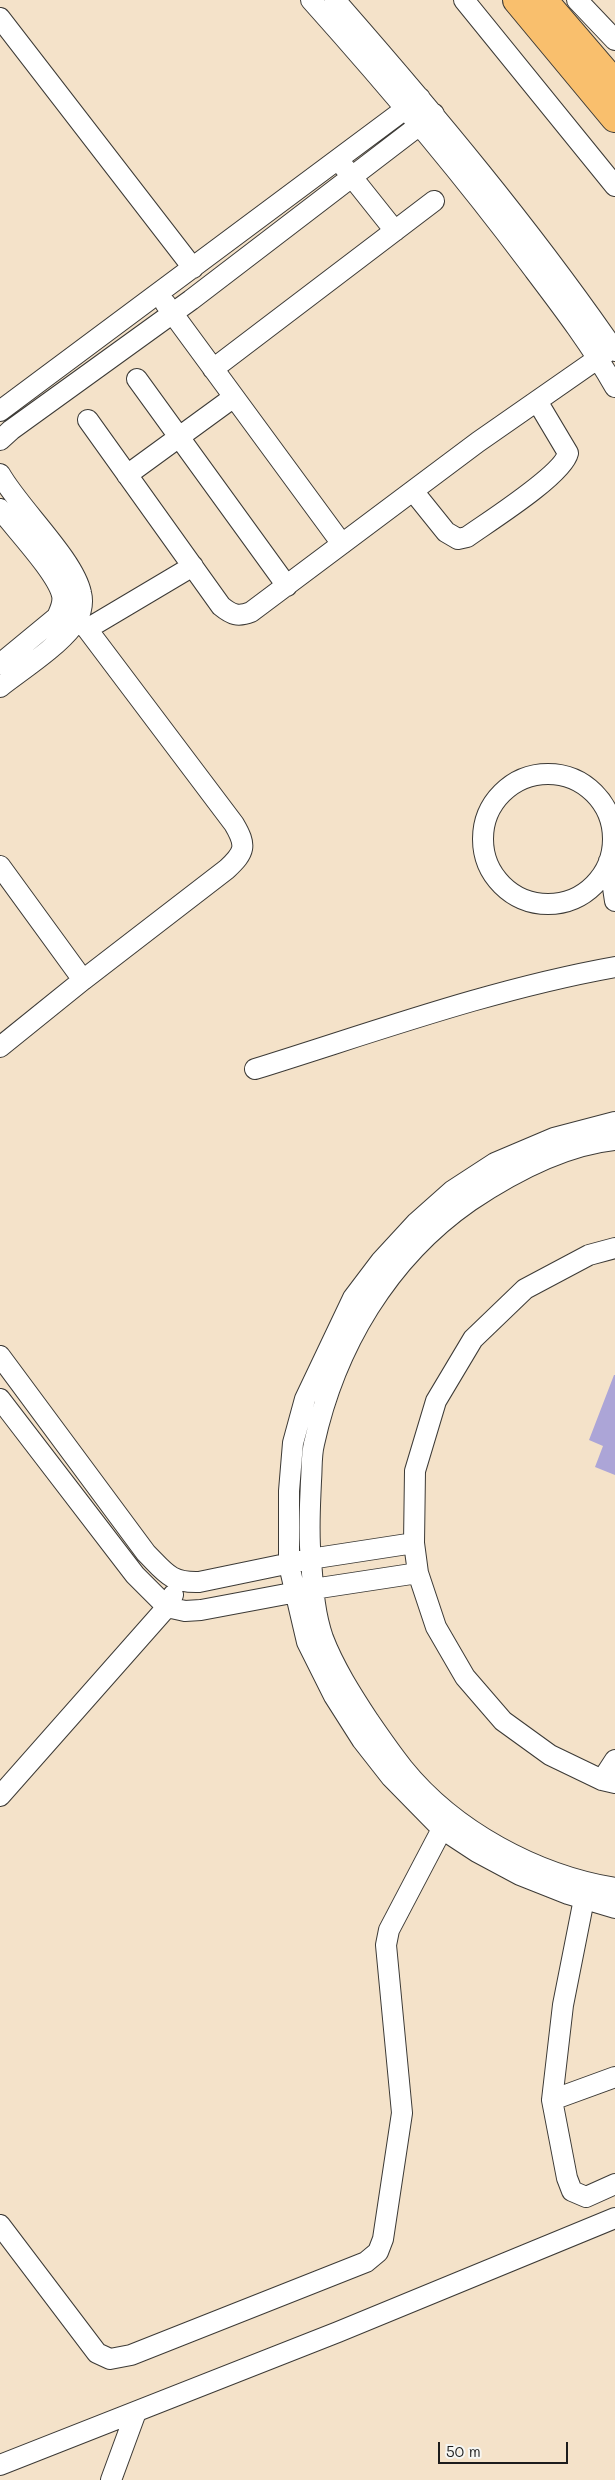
<!DOCTYPE html>
<style>
body{margin:0}
#map{position:relative;width:615px;height:2480px;overflow:hidden;background:#f4e2c9;font-family:Mali,sans-serif}
canvas{display:block}
.scale{position:absolute;left:438px;top:2442px;width:130px;height:22px;box-sizing:border-box;border:2px solid #1c1c1c;border-top:0;padding-left:6px;font-size:15px;line-height:18px;white-space:nowrap;color:#1c1c1c;-webkit-text-stroke:4px #f6f6f2;paint-order:stroke}
</style>
<div id="map">
<canvas width="615" height="2480"></canvas>
<div class="scale">50 m</div>
</div>
<script>
const g = document.querySelector('canvas').getContext('2d');
g.lineJoin = 'round';
function fill(path, color) { g.fillStyle = color; g.fill(path, 'evenodd'); }
function strokePath(path, color, width, dash) { g.strokeStyle = color; g.lineWidth = width; g.lineCap = dash ? 'butt' : 'round'; g.setLineDash(dash || []); g.stroke(path); }
fill(new Path2D(`
 M614 1375H615V1475L595 1467 603 1446 589 1440Z`), '#aca5d7');
const minor = new Path2D(`
 M311 0C387 85 460 171 528 262 559 303 590 343 615 387
 M335 0C434 113 530 228 615 351
 M464 0 615 186
 M577 0 615 40
 M0 18 193 268
 M344 167 395 231
 M165 303 342 544
 M213 369 434 201
 M137 379 287 586
 M0 411 420 98
 M88 420 221 606C232 615 238 617 251 612L478 442 613 348
 M0 440 11 430 191 300 434 114
 M0 474C19 508 74 559 81 593 84 605 80 617 73 626 56 648 23 669 0 687
 M127 475 234 397
 M413 491 446 532 458 539 467 537C488 522 563 475 568 453L537 401
 M0 509C15 529 57 573 62 595 64 603 60 610 57 617L0 664
 M87 629 193 566
 M483 839a65 65 0 1 1 130 0a65 65 0 1 1-130 0Z
 M609 861 615 901
 M0 866 83 980
 M0 1047 83 980 227 869C245 852 247 846 234 824L87 629 78 619 62 608
 M255 1069C374 1032 492 989 615 967
 M615 1122 554 1138 495 1163 452 1191 416 1223 381 1261 353 1298 305 1399 293 1443 289 1491V1565L307 1642 334 1696 362 1740 391 1777 442 1829 477 1852 520 1875 568 1894 615 1908
 M615 1140C564 1145 512 1173 470 1201 388 1258 335 1347 314 1444 311 1455 312 1469 311 1481 310 1507 308 1533 311 1560 313 1586 314 1612 323 1638 334 1667 352 1695 369 1721 380 1737 391 1753 403 1768 454 1831 536 1875 615 1888
 M615 1248 589 1255 525 1289 473 1339 436 1401 415 1471 414 1543 418 1573 436 1627 465 1677 503 1721 550 1755 602 1780 615 1783
 M0 1356 146 1553C165 1572 170 1583 199 1582L310 1559 414 1543
 M0 1399 135 1575 167 1607 185 1611 201 1610 313 1589 418 1573
 M602 1780 615 1760
 M0 1796 167 1607 173 1595
 M584 1899 563 2005 552 2100 567 2178 572 2191 586 2197 615 2184
 M552 2100 615 2077
 M0 2225 97 2353 110 2359 131 2355 366 2262 378 2252 383 2239 402 2113 386 1945 389 1930 442 1829
 M0 2465 338 2332 615 2218
 M111 2480 136 2412`);
const highway = new Path2D(`
 M517 0 615 118
 M543 0 615 84`);
strokePath(minor, '#3c3a36', 22);
strokePath(highway, '#3c3a36', 30);
strokePath(minor, '#fff', 20);
strokePath(highway, '#f9bf6d', 28);
</script>
